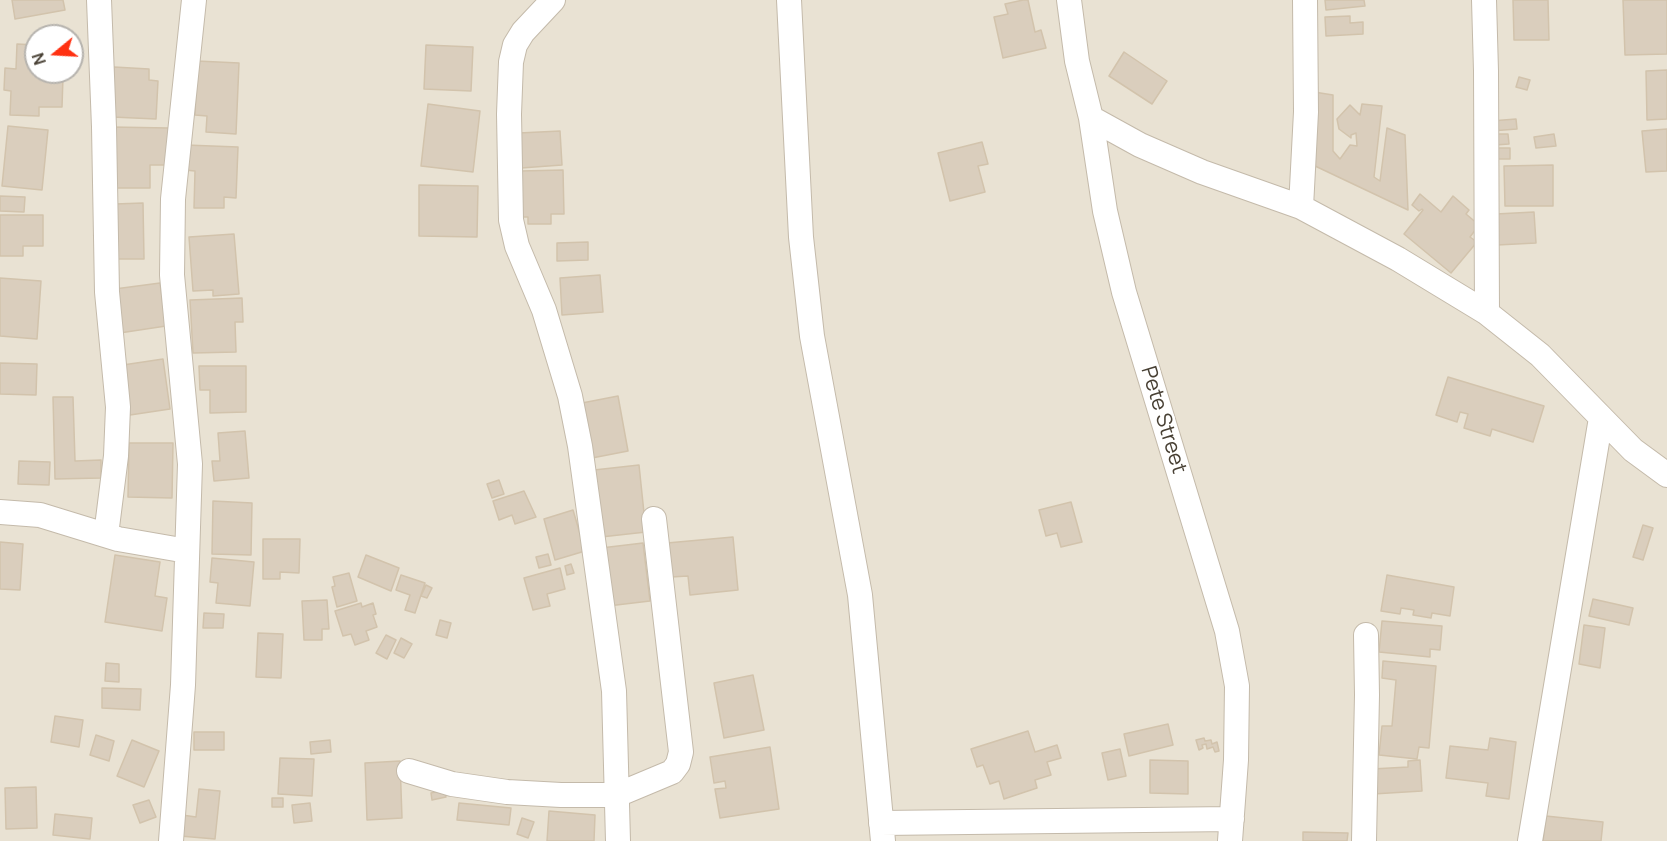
<!DOCTYPE html>
<style>
body{margin:0}
#map{position:relative;width:1667px;height:841px;overflow:hidden;background:#f4f0e5;font-family:Manrope,sans-serif}
canvas{display:block}
.north{position:absolute;left:24px;top:24px;width:60px;height:60px;box-sizing:border-box;background:#fff;border:2px solid #b6b3ae;border-radius:50%;rotate:252deg;font-size:16px;font-weight:700;line-height:24px;text-align:center;color:#484034}
.north::after{content:'';display:block;margin:auto;width:21px;height:27px;background:#ff3112;clip-path:polygon(50% 0,100% 100%,50% 72%,0 100%)}
</style>
<div id="map">
<canvas width="1667" height="841"></canvas>
<div class="north">N</div>
</div>
<script>
const g = document.querySelector('canvas').getContext('2d');
g.lineJoin = 'round';
function fill(path, color) { g.fillStyle = color; g.fill(path, 'evenodd'); }
function strokePath(path, color, width, dash) { g.strokeStyle = color; g.lineWidth = width; g.lineCap = dash ? 'butt' : 'round'; g.setLineDash(dash || []); g.stroke(path); }
function write(font, color, halo, rows, align = 'center') {
  g.font = font + ' Manrope,sans-serif'; g.lineWidth = 5; g.setLineDash([]); g.textBaseline = 'middle'; g.strokeStyle = halo; g.fillStyle = color; for (const [text, x, y, turn = 0] of rows) {
    g.save(); g.translate(x, y); g.rotate((+turn || 0) * Math.PI / 180); g.textAlign = isNaN(turn) ? turn : align; if (halo) g.strokeText(text, 0, 0); g.fillText(text, 0, 0); g.restore();
  }
}
fill(new Path2D(`
 M0 0H1667V841H0ZM36 36H72V72H36Z`), '#e9e2d3');
const building = new Path2D(`
 M12 0H63L65 10 15 19Z
 M1023 0H1028L1035 32 1041 30 1046 48 1003 58 994 17 1008 14 1005 4Z
 M1325 0H1364L1365 6 1326 10Z
 M1513 0H1548L1549 40H1514Z
 M1623 0H1667V54L1625 55Z
 M1350 16V23L1363 22V34L1326 36 1325 17Z
 M17 44 36 45V72H71L70 77H63L62 107H39V116L10 115 11 91 4 90 5 68 16 69Z
 M426 45 473 47 471 91 424 89Z
 M1124 52 1167 81 1152 104 1109 76Z
 M197 61 239 63 236 134 206 132 207 116 195 115Z
 M114 67 149 69V80L158 81 156 119 112 117Z
 M1667 70V119L1647 120 1646 71Z
 M1519 77 1530 80 1527 90 1516 87Z
 M1314 92 1333 95V151L1340 159 1350 145 1357 146 1356 133 1351 135V138L1339 129 1337 119 1350 105 1360 115 1362 104 1382 106 1374 177 1380 181 1387 128 1405 135 1408 210 1313 165Z
 M428 104 480 111 473 172 421 166Z
 M1516 119 1517 129 1491 131V121Z
 M8 126 48 130 42 190 2 186Z
 M111 127 169 128V165H150V188H111Z
 M1667 129V171L1646 172 1642 131Z
 M560 131 562 165 521 168 519 133Z
 M1494 134H1508L1509 144 1495 145Z
 M1554 134 1556 146 1536 148 1534 137Z
 M982 142 988 164 978 166 985 192 950 201 938 153Z
 M186 145 238 147 236 198 224 197V208H194L195 171 185 170Z
 M1493 148H1510V159H1493Z
 M1553 165V206H1505L1504 166Z
 M563 170 564 214H551V224H528V217H521L520 171Z
 M419 185 478 186 477 237 419 236Z
 M1420 194 1441 212 1453 196 1469 210 1466 214 1479 225 1470 237 1477 242 1451 273 1404 234 1423 210 1422 209 1419 211 1412 205Z
 M0 196 25 197 24 212 0 211Z
 M143 203 144 259H116L115 204Z
 M1534 212 1536 243 1497 245 1496 214Z
 M0 215H43V246H23V256H0Z
 M234 234 239 294 213 296V290L193 291 189 237Z
 M588 242V260L557 261V243Z
 M600 275 603 312 562 315 560 278Z
 M0 278 41 281 37 339 0 336Z
 M160 283 166 326 113 334 107 290Z
 M242 298 243 322H235L236 352 193 353 190 300Z
 M163 359 170 409 130 415 123 365Z
 M0 363 37 364 36 395 0 394Z
 M199 366H246V412L210 413V390H200Z
 M1448 377 1544 406 1533 442 1492 429 1490 436 1464 428 1468 414 1460 412 1457 422 1436 415Z
 M618 396 628 451 592 458 582 403Z
 M53 397H73L75 461 101 460V478L55 479Z
 M245 431 249 478 214 481 212 461H220L218 433Z
 M129 443H173L172 498 128 497Z
 M19 461 50 462 49 485 18 484Z
 M639 465 646 532 601 537 594 470Z
 M499 480 504 494 492 498 487 484Z
 M524 491 536 517 515 524 512 515 499 520 493 501Z
 M213 501 252 503 251 555 212 554Z
 M1071 502 1082 542 1061 547 1057 533 1046 536 1039 510Z
 M573 510 585 551 555 560 544 519Z
 M1643 525 1653 528 1643 560 1633 557Z
 M733 537 738 590 690 595 688 576 671 577 667 543Z
 M263 539H300L299 573 280 572V579H263Z
 M0 542 23 544 20 590 0 589Z
 M643 543 650 601 608 606 601 548Z
 M548 554 551 565 539 568 536 557Z
 M115 555 160 562 155 596 167 598 162 631 105 622Z
 M366 555 399 568 391 591 358 577Z
 M212 558 254 562 250 606 216 603 218 583 210 582Z
 M571 564 574 573 567 575 565 566Z
 M560 568 565 589 547 594 550 606 533 610 524 578Z
 M349 573 357 601 337 607 332 587 335 586 333 577Z
 M401 575 425 583 415 613 405 610 410 595 396 590Z
 M1387 575 1454 587 1450 616 1432 613 1431 618 1413 615 1414 610 1401 608 1400 614 1381 611Z
 M426 585 432 588 427 598 421 596Z
 M1593 599 1633 608 1629 625 1589 616Z
 M327 600 329 629H322V640H304L302 601Z
 M361 603 362 607 373 603 376 614 373 615 377 627 366 631 369 640 355 645 351 634 343 636 335 611Z
 M204 613 224 614 223 628H203Z
 M440 620 451 623 447 638 436 635Z
 M1382 621 1442 626 1440 650 1430 649V657L1379 652Z
 M1584 625 1605 628 1600 668 1579 664Z
 M258 633 283 634 281 678 256 677Z
 M386 635 396 640 387 659 376 653Z
 M401 638 412 644 404 658 394 653Z
 M1383 661 1436 666 1429 748 1419 747 1417 759 1379 755 1382 726H1392L1396 680 1382 678Z
 M106 663 119 664V682L105 681Z
 M753 675 764 730 724 738 714 683Z
 M102 688 141 689 140 710 102 708Z
 M55 716 83 720 79 747 51 742Z
 M1168 724 1173 745 1129 756 1124 734Z
 M1028 731 1035 752 1057 745 1061 758 1047 762 1051 775 1035 780 1037 788 1004 799 999 781 990 784 983 765 977 767 971 749Z
 M194 732H224V750H194Z
 M96 735 114 741 109 761 90 755Z
 M1204 738 1205 741 1211 740 1212 744 1217 742 1219 751 1215 752 1213 747 1207 749 1206 744 1202 745 1203 748 1199 750 1196 740Z
 M1490 738 1516 742 1509 799 1486 796 1488 783 1446 778 1450 746 1488 750Z
 M132 740 159 751 144 787 117 776Z
 M330 740 331 752 311 754 310 742Z
 M770 747 779 809 720 818 715 789 726 788 725 781 714 783 710 757Z
 M1120 749 1126 776 1108 780 1102 753Z
 M280 758 314 759 312 796 278 794Z
 M1150 760 1188 761V794L1150 793Z
 M1420 760 1422 791 1373 794 1372 769 1408 767V761Z
 M400 761 402 818 367 820 365 763Z
 M36 787 37 828 6 829 5 788Z
 M199 789 220 791 215 839 180 836 182 815 196 817Z
 M444 790 446 797 432 800 431 793Z
 M272 798H283V807H272Z
 M149 800 156 817 140 823 133 805Z
 M310 803 312 821 294 823 292 805Z
 M459 803 511 808 509 825 457 820Z
 M549 811 595 815 594 841H547Z
 M55 814 92 818 90 839 53 835Z
 M1546 816 1603 822 1601 841H1543Z
 M522 818 534 822 528 838 517 834Z
 M1303 832 1348 833 1347 841H1303Z`);
fill(building, '#dacebd');
strokePath(building, '#d2c3ac', 1.5);
const minor = new Path2D(`
 M99 0 104 127 107 292 118 407 116 456 106 535
 M553 0 523 32 515 45 511 62 509 114 511 220 517 246 544 310 570 396 580 446 614 691 618 841
 M789 0 801 237 812 336 860 595 883 841
 M1069 0 1077 61 1091 118 1105 211 1124 292 1227 631 1237 686 1236 760 1230 841
 M1484 0 1486 71 1487 313
 M1091 118 1140 145 1202 172 1301 207 1398 259 1487 313 1540 355 1633 450 1667 475
 M1301 207 1306 112 1305 0
 M0 512 40 515 118 539 187 551
 M409 771 452 784 507 792 561 795H617L672 772 678 764 681 752 654 519
 M881 823 1232 819
 M171 841 183 685 190 464 172 275 173 199 194 0
 M1364 841 1367 695 1366 635
 M1530 841 1601 418`);
strokePath(minor, '#c4baaa', 26);
strokePath(minor, '#fff', 24);
write('21px', '#484034', '#fff', [
 ["Pete Street",1163,420,73]
]);
</script>
